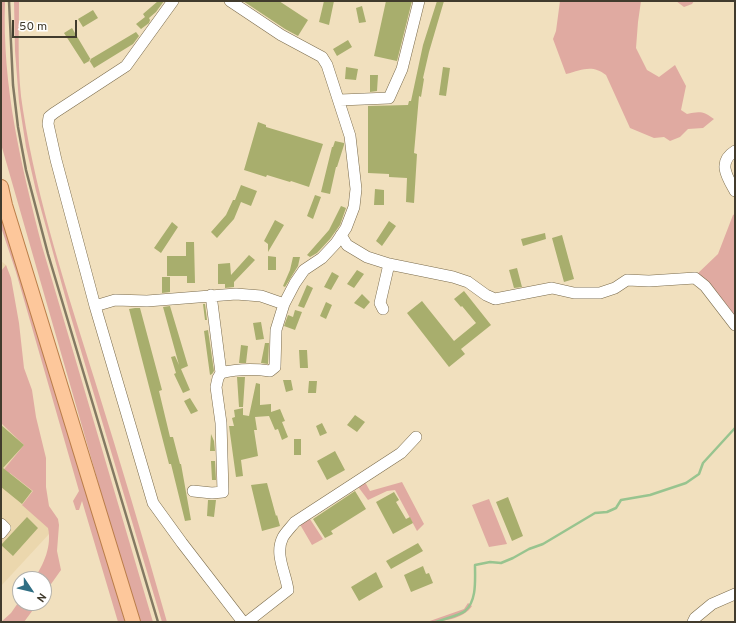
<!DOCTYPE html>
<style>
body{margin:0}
#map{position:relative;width:736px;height:623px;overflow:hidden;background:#f1e0be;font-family:Overpass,sans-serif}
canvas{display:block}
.frame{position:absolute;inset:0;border:2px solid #413b2d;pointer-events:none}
.north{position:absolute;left:12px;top:571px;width:40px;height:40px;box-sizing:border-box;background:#fff;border:1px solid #b3b1ab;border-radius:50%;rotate:125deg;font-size:11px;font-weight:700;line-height:16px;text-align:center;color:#413b2d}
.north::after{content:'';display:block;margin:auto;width:14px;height:18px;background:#306f84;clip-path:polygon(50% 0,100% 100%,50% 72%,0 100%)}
.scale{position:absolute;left:12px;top:20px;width:65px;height:18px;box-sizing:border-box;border:2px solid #413b2d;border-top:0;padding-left:5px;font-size:12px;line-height:14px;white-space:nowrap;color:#413b2d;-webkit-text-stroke:3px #fff;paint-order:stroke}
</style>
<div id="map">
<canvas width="736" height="623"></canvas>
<div class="frame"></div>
<div class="north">N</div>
<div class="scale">50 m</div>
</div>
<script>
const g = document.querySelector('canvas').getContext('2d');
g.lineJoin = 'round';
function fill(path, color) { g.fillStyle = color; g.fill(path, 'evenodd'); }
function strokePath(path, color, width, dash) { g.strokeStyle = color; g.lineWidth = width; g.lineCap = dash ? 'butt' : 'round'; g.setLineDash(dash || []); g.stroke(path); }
fill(new Path2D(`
 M1 261 6 265 50 533 1 586Z`), '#ebd7ad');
fill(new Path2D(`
 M1 1H5C2 87 21 164 42 246L153 622H140L127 583 1 144Z
 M14 1H19C19 37 17 74 23 110 37 201 68 294 95 381 120 461 144 541 167 622H162L70 314 36 191 26 147 19 102 15 51Z
 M560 1H641L638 22 636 48 647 70 659 77 675 65 686 86 681 110 687 114C699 111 704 111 714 119L703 128 688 129 680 137 670 141 664 137 654 138 630 128 606 75C592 64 582 70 566 74L553 39 556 31Z
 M676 1H694L692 4 684 7Z
 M1 210 21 272 125 622H118L82 501 79 510H76L73 501 79 491 16 272 1 227Z
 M735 214V322L695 276 718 254 733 215Z
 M6 265 11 278 19 323 24 368 32 390 36 417 46 458V487L49 506 58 519 59 525 57 551 61 570 44 594V579H34C44 564 52 546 48 528L22 505 33 491 10 473 1 484V473L24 445 1 423V271Z
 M365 482 370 491 402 482 424 524 417 531 395 490 387 491 368 500 356 484Z
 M489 499 507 544 489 547 472 505Z
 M308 516 323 539 312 545 298 521Z
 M20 600V603H38L24 622H1L11 613Z
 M468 603 472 606C464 619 441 622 427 622L464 609Z`), '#e0aaa1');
strokePath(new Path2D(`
 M436 622C443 619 461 615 465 611 477 601 475 580 475 565L490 562 501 563 513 558 529 549 543 544 595 513 607 512 616 508 621 500 650 495 686 483 699 474 703 463 735 428`), '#98c48f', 2.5);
fill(new Path2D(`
 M158 1H164L156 12 149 18 150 20 149 23 141 29 136 24 145 17 143 14Z
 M243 1H279L308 20 298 36 285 29Z
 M324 1H334L329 25 319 22Z
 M386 1H412L397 61 374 56Z
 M437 1H444L429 52 423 78 424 79 421 97 419 96 414 153 417 154 414 203 406 202 407 178 389 177V174L368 173V106L408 105 409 101H411L423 45Z
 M362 6 366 22 359 23 356 8Z
 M93 10 98 18 83 27 78 19Z
 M72 28 91 60 84 64 64 33Z
 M136 32 139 36 133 44 94 68 89 60Z
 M348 40 352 47 337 56 333 49Z
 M346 67 358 69 356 80 345 79Z
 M443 67 450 68 446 96 439 95Z
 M370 75H378L377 91 370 92Z
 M258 122 266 125V127L323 144 309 187 291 181 290 182 267 175 266 177 244 170Z
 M335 141 344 143V145L337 167H336L330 194 321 192 332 147H333Z
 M241 185 257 191 251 206 241 202 234 219 217 238 211 232 226 215 233 200H235Z
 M375 189 384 190V205H374Z
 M315 195 321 197 313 219 307 216Z
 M341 206 346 208 340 225 330 239 317 253 310 257 307 255 329 230Z
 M275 220 284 225 268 252V244L264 241Z
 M389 221 396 226 382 246 376 241Z
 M172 222 178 227 161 253 154 248Z
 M545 233 546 239 523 246 521 239Z
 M562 235 574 279 564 282 552 238Z
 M186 242H194L195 283H187V276H167V256H186Z
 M249 255 255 260 234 282V287L225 288V284H218V264L230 263 231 275Z
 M268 256 276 257V270H268Z
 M293 257H300L298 266 285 287 283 286 290 270Z
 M517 268 522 287 514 288 509 270Z
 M357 270 364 274 354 288 347 284Z
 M332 272 339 276 331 290 324 287Z
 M162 277H170V292L162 293Z
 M307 285 313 288 304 308 298 306Z
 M464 291 491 325 461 349 465 354 449 367 407 313 422 301 454 341 476 323 462 306 461 307 454 299Z
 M362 294 370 302 364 309 354 303Z
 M326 302 332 305 326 319 320 316Z
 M203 304H205L207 320H205Z
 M170 306 188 366 181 369 190 390 183 393 174 374 176 373 171 357 175 356 179 365 163 307Z
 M135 308H140L162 390 159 391 170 437H173L180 464H181L191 520 185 521 171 464H169L129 309Z
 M295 310 302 312 295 330 284 326 288 315 293 317Z
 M261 322 264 339 256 340 253 323Z
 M208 330 214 371 212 374 210 375 204 331Z
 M265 343H269L268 364 261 363Z
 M241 345 248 346 246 363H239Z
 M299 350H307L308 368H300Z
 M237 377H245L243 407H239Z
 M283 380H291L293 390 286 392Z
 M309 381H317L316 393H308Z
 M256 383 260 384V405L271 404V412L280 409 285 421 282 422 288 437 282 440 278 429 275 430 269 416 255 417 257 430H254L258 456 241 460 243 476 236 477 229 426H234L232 418 235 417 234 410 243 408V415L249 416Z
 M190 398 198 411 191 414 184 401Z
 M355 415 365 422 357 432 347 425Z
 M322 423 327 433 320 436 316 426Z
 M1 425 24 445 3 468 32 491 22 504 1 487Z
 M211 434 214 441 215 451H210Z
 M294 439H301V455H294Z
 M335 451 345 470 327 480 317 461Z
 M211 461H215L216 480H212Z
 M267 483 276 516 277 515 280 526 262 531 251 485Z
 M355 491 366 509 331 531 333 534 325 538 313 519Z
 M394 492 399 500 396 502 406 519 410 517 413 523 393 534 376 502Z
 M508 497 523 536 512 541 496 502Z
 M208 500H216L214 517 207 516Z
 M27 517 38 528 13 556 1 545Z
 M418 543 423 551 391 569 386 561Z
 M423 566 426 574 429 573 433 583 411 592 404 575Z
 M376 572 383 587 359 601 351 587Z`), '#a8ae6d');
const minor = new Path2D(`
 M173 1 126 66 54 113 49 117 48 124 56 160 95 306 153 503 182 543 243 622
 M340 100 389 98 402 69 419 1
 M735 151C717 162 727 177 735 191
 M341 235 347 245 367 257 389 264 453 277 468 282 486 295 495 299 552 288 574 293H600L615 288 627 280 649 281 695 278 705 286 735 325
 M211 295 221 373
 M95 306 115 300 147 301 236 294 261 296 284 304
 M383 309 380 303 389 264
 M193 491 212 493 223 492 221 423 216 387 218 378 221 373C237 369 255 369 270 371L275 367 276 330 284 304 295 283 304 270 322 258 336 243 346 228 354 207 356 189 350 136 327 65 322 57 281 35 230 1
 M1 524 5 528 1 533
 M247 622 288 590C286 573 274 554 283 537 286 532 291 527 295 522L401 453 416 437
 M693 622 695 618 712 604 735 594`);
const major = new Path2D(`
 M1 187 5 205 133 622`);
strokePath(minor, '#7a6b4c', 12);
strokePath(major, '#ba7d49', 16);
strokePath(minor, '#fff', 11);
strokePath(major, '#fdc79b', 14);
strokePath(new Path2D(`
 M9 1 13 85 18 127 26 170 48 254 158 622`), '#837963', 2.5);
</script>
